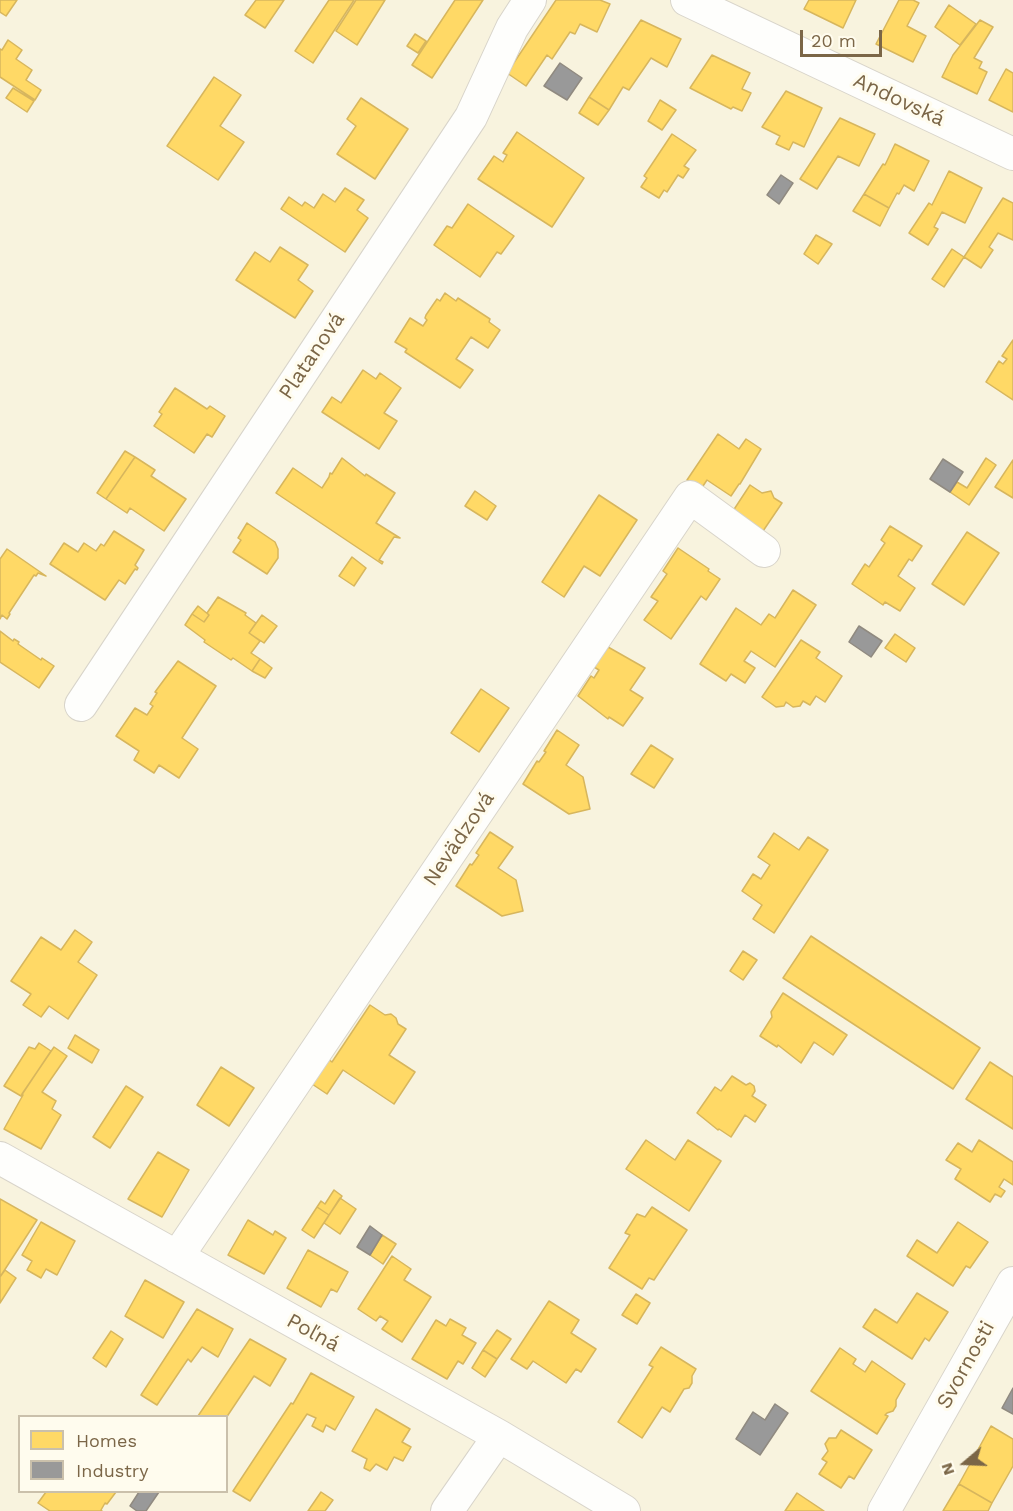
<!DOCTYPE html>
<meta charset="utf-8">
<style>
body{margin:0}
#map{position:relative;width:1013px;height:1511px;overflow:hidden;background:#f9f7ec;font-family:"Work Sans",sans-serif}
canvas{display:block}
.legend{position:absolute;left:18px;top:1415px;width:210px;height:78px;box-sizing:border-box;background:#fffcee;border:2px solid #cac0ab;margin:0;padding:8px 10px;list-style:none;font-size:18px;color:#7b6647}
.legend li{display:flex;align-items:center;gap:12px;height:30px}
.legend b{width:30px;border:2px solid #cac0ab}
.north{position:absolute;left:935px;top:1433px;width:60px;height:60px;-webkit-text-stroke:4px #fffcee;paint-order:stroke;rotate:251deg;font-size:16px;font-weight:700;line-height:24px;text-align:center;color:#7b6647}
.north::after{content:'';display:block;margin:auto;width:21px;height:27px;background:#7b6647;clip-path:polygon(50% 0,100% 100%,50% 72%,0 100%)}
.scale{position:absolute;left:800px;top:30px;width:82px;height:27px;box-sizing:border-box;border:3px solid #7b6647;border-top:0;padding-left:8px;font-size:18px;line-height:21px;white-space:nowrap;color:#7b6647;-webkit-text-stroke:4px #fffcee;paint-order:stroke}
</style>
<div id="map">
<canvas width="1013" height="1511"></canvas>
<ul class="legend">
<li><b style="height:16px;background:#ffd966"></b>Homes</li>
<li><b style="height:16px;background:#999"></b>Industry</li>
</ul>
<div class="north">N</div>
<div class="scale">20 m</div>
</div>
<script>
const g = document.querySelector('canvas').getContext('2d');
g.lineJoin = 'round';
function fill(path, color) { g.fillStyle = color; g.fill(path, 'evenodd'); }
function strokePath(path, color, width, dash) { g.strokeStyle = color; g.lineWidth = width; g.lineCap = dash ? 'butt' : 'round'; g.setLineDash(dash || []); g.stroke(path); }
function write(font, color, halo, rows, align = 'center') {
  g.font = font + ' "Work Sans",sans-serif'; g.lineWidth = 6; g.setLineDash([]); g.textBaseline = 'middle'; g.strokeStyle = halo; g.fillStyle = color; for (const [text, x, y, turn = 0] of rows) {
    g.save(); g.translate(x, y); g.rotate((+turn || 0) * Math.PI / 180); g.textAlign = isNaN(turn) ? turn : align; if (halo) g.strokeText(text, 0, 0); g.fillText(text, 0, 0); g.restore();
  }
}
fill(new Path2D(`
 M0 0H1013V1511H0ZM20 1416H226V1492H20Z`), '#f8f3de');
const homes = new Path2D(`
 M0 0H17L6 16 0 12Z
 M256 0H284L265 28 245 15Z
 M329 0H354L313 63 295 51Z
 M356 0H385L357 45 336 31Z
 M455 0H483L432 78 412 65Z
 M556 0H600L610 4 597 32 580 24 575 34 570 32 552 59 547 55 526 86 507 73Z
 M809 0H856L843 28 804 9Z
 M899 0H913L919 3 907 26 926 36 913 62 876 44Z
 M949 5 976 24 960 45 935 27Z
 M641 20 681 39 667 67 651 58 629 90 623 87 609 110 589 97Z
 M980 20 993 27 974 58 982 62 979 68 987 72 977 94 942 77 953 55Z
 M415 34 426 41 418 53 407 46Z
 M8 40 22 50 16 59 32 70 26 80 41 90 35 100 0 77V49L2 50Z
 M712 55 750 73 742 89 751 93 742 111 733 107 731 109 690 88Z
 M1006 69 1013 73V112L989 100Z
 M214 77 241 95 220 126 244 142 218 180 167 146Z
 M13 88 34 101 27 112 6 98Z
 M786 91 822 108 804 147 793 142 789 150 776 144 780 136 762 127Z
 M589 97 609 110 598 125 579 113Z
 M361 98 408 129 375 179 337 154 356 126 347 119Z
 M660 100 676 110 662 130 648 121Z
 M840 118 875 134 859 166 838 156 817 189 800 179Z
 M517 132 584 178 552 227 478 179 494 156 503 162 507 155 503 153Z
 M672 134 696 150 684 166 689 169 683 178 678 175 667 192 664 190 659 198 641 187 647 178 644 176Z
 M895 144 929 161 914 191 904 185 899 194 897 193 889 208 864 194 883 164 885 165Z
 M949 171 982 188 965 223 942 212 934 227 938 229 928 245 909 233 929 203 932 205Z
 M345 188 364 200 357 210 368 218 345 252 281 209 289 197 302 206 305 202 314 208 323 194 335 202Z
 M864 194 889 208 880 226 853 211Z
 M1003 198 1013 203V240L998 233 989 247 993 250 981 268 964 257Z
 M468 204 514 236 501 254 497 252 480 277 434 245 447 226 452 228Z
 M816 235 832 244 818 264 804 254Z
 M280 247 308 265 298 280 313 291 295 318 236 280 255 252 270 262Z
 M952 249 964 257 944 287 932 279Z
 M445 293 456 301 458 298 490 319 489 322 500 330 488 348 471 337 456 359 473 370 460 388 405 352 407 349 395 342 410 318 423 326 427 320 425 318 426 315 437 299 440 301Z
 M1013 340V400L986 382 999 361 1003 364 1007 359 1002 356Z
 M363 370 376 379 380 373 401 388 384 413 397 421 379 449 322 412 332 397 341 403Z
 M175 388 207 409 210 406 225 416 212 437 207 434 194 453 154 426 162 414 159 412Z
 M718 434 739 449 746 439 761 449 740 484H739L731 496 707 480 701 489 687 480Z
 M125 451 135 457 106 499 97 493Z
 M135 457 155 470 151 476 186 499 164 531 130 508 127 513 106 499Z
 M342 458 365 476 366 474 395 493 376 523 400 538 394 537 379 560 383 562 382 564 276 493 293 468 322 488 329 477 330 473 332 474Z
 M986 458 996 465 969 505 950 492 957 482 967 488Z
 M1013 460V498L995 487Z
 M750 485 762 493 771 491 774 498 782 503 761 534 731 514Z
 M475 491 496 506 487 520 465 506Z
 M599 495 637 520 600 576 584 566 564 597 542 582Z
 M247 523 275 542 278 549V558L267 574 233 552 241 540 238 538Z
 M890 526 922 546 912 561 909 559 898 576 915 588 900 611 885 602 883 605 852 584 865 564 869 567 885 543 881 540Z
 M114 531 144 550 135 565 138 568 137 570 135 569 125 584 119 580 105 600 50 564 64 543 78 552 84 543 96 551 101 544 104 546Z
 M967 532 999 553 964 605 932 584Z
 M678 548 709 569 708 571 720 579 706 600 701 596 671 639 644 620 658 601 651 597 667 574 663 571Z
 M7 549 46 576 38 573 36 576 34 575 9 613 10 614 7 619 2 615 0 619V559Z
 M352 557 366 568 354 586 339 576Z
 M793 590 816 605 775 667 751 651 744 661 755 668 745 683 731 674 726 681 700 664 736 608 761 625 769 614 775 618Z
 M218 597 246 613 245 615 256 623 249 633 260 641 251 653 260 659 252 671 233 658 231 660 204 642 205 640 185 625 192 614 204 622 209 615 207 613Z
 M198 606 209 615 204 622 192 614Z
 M262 615 277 626 264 643 249 633Z
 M0 631 13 641 14 639 19 642 18 644 41 660 42 658 54 666 39 688 0 662Z
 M895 634 915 648 906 662 885 648Z
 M801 640 820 652 816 658 842 676 825 702 816 696 810 705 803 701 800 706 793 707 786 702 784 706 776 707 762 697Z
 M608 647 645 668 630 690 643 698 623 726 609 717 608 719 578 696 591 676 594 678 599 670 594 667Z
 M260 659 272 668 265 678 252 671Z
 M178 661 216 686 182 738 198 749 179 778 159 765 154 773 134 760 139 751 116 736 135 708 147 715 153 706 150 704 157 693 155 692Z
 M481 689 509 708 479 752 451 733Z
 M557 730 579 745 566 765 583 777 590 809 569 814 523 784 537 761 539 762 546 752 544 751Z
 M651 745 673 759 654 788 631 774Z
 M490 832 513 847 498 868 516 880 523 911 502 916 456 886 470 864 472 865 479 855 476 853Z
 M774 833 799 850 808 837 828 850 774 933 753 919 762 905 742 891 753 874 761 879 770 865 758 857Z
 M75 930 92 942 78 962 97 975 68 1019 49 1006 41 1017 23 1005 31 994 11 981 41 937 61 950Z
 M811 936 980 1048 953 1089 783 978Z
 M743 951 757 960 743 980 730 971Z
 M783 993 847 1035 833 1055 814 1042 801 1063 778 1045 777 1047 760 1036 772 1017 771 1012Z
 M370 1005 385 1015 391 1014 396 1018 398 1024 406 1029 389 1055 415 1072 394 1104 343 1070 327 1094 306 1080 323 1055 332 1062Z
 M75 1035 99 1050 92 1063 68 1048Z
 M39 1043 51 1051 21 1096 4 1086 29 1047 35 1049Z
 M54 1047 67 1056 42 1092 56 1101 52 1109 61 1115 41 1149 4 1129 23 1095 22 1094Z
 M990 1062 1013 1077V1129L966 1099Z
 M221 1067 254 1088 229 1126 197 1105Z
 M732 1076 746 1085 750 1083 754 1086 755 1091 752 1096 766 1105 755 1122 745 1115 731 1137 719 1129 718 1130 697 1113 715 1087 721 1091Z
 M126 1086 143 1097 110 1148 93 1137Z
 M646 1140 675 1160 688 1140 721 1161 689 1211 626 1169Z
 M979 1140 1013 1162V1185L1004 1179 999 1187 1005 1191 1001 1197 995 1194 990 1202 955 1179 961 1169 946 1160 958 1143 972 1152Z
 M158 1152 189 1170 162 1217 128 1199Z
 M334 1190 342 1196 329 1215 317 1207 321 1201 325 1204Z
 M340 1198 356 1209 340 1234 324 1223Z
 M0 1199 37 1220 0 1277Z
 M317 1207 329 1215 314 1238 302 1230Z
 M652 1207 687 1230 654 1280 649 1278 642 1289 609 1268 630 1235 625 1233 637 1214 645 1217Z
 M248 1220 273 1235 275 1231 286 1238 264 1274 228 1255Z
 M41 1222 75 1241 57 1275 46 1269 41 1278 27 1270 32 1261 22 1255Z
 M958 1222 988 1242 970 1268 966 1266 953 1286 907 1256 917 1240 937 1253Z
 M382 1235 396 1244 383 1264 370 1255Z
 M308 1250 348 1272 337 1292 331 1289 321 1307 287 1288Z
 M392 1256 411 1269 404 1280 431 1297 402 1342 382 1329 388 1321 380 1316 376 1321 358 1309Z
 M5 1270 16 1278 0 1303V1277Z
 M145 1280 184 1302 163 1338 125 1316Z
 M917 1293 948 1312 929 1341 925 1338 912 1359 863 1327 875 1309 897 1323Z
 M636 1294 650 1303 637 1324 622 1315Z
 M549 1301 579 1320 571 1333 596 1349 581 1372 576 1369 566 1383 533 1361 527 1369 511 1359Z
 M197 1309 233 1329 218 1357 202 1347 191 1362 188 1359 157 1405 141 1395Z
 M450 1319 466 1328 462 1335 476 1343 463 1364 458 1361 447 1379 412 1359 436 1320 446 1326Z
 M497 1330 511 1339 497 1359 483 1350Z
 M111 1331 123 1339 106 1367 93 1358Z
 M250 1339 286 1359 270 1386 254 1376 226 1418V1416H198Z
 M661 1347 696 1369 692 1376V1383L689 1388 684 1389 670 1412 662 1407 642 1438 618 1422 653 1367 649 1365Z
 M840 1348 856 1359 853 1364 865 1372 872 1361 905 1384 896 1400V1406L893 1411 887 1413 885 1415 888 1416 877 1434 811 1391Z
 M483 1350 497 1359 485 1377 472 1368Z
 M311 1373 354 1397 335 1430 326 1425 323 1432 312 1426 316 1418 307 1414 250 1501 233 1491 291 1403 293 1404Z
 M376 1409 410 1429 402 1442 411 1447 403 1461 394 1457 387 1470 376 1464 370 1471 364 1468 367 1459 352 1451Z
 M991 1426 1013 1439V1466L992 1503 959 1484Z
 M841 1430 872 1450 854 1479 849 1476 841 1488 819 1474 827 1462 822 1459 828 1451 825 1444 829 1438H836Z
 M959 1484 992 1503 988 1511H943Z
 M46 1492H116L107 1504 105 1503 101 1510 102 1511H50L38 1503Z
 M321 1492 333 1500 325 1511H308Z
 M797 1493 824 1511H785Z`);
fill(homes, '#ffd966');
strokePath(homes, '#d7b65d', 1.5);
const industry = new Path2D(`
 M560 63 582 78 567 100 544 86Z
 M781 175 793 183 779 204 767 195Z
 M943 459 963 472 950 492 930 479Z
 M859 626 882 641 871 657 849 642Z
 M370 1226 382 1235 370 1255 357 1247Z
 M1013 1388V1414L1002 1408Z
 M775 1404 788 1413 760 1455 736 1439 753 1412 765 1420Z
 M139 1492H159L146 1511H137L130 1506Z`);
fill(industry, '#999');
strokePath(industry, '#908a80', 1.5);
const minor = new Path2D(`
 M687 0 1013 154
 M81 705 471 117 512 28 530 0
 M0 1158 499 1436 624 1511
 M177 1257 690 497 764 551
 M447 1511 499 1436
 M884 1511 1013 1283`);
strokePath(minor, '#d8d4ca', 34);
strokePath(minor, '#fefefc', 32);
write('21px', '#7b6647', '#fffcee', [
 ["Andovská",899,100,25],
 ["Platanová",312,356,-56],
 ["Nevädzová",459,839,-56],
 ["Poľná",313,1333,29],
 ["Svornosti",966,1365,-61]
]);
</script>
